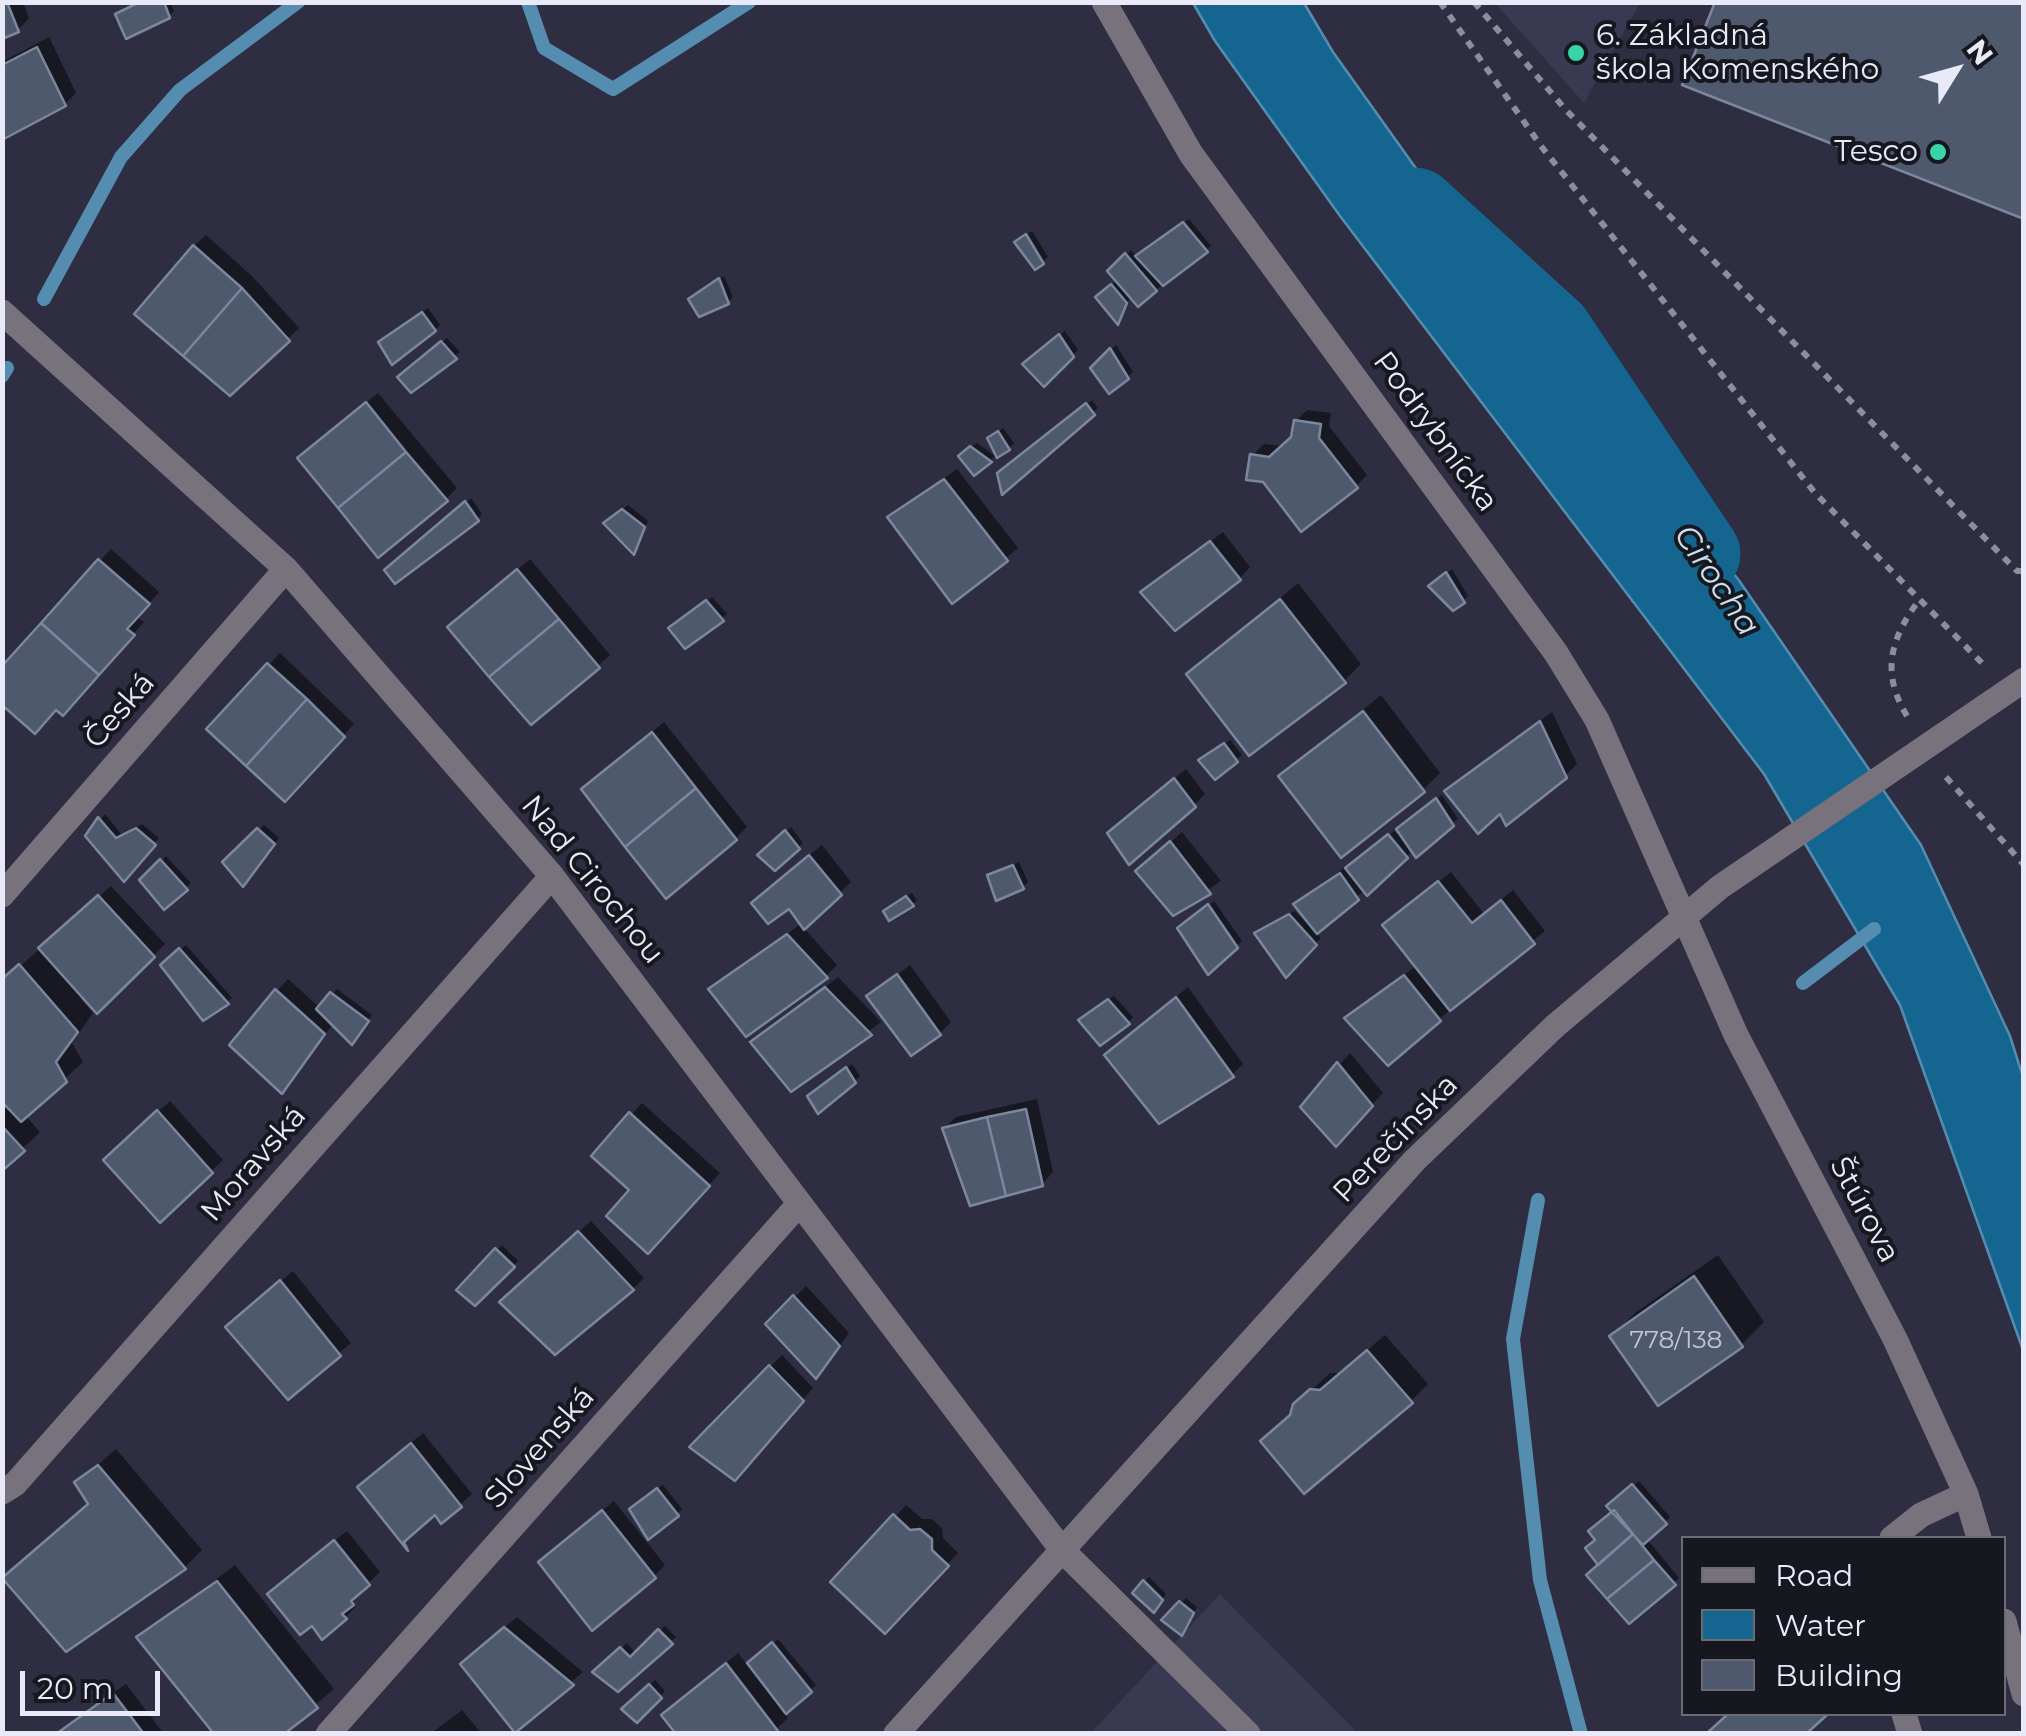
<!DOCTYPE html>
<meta charset="utf-8">
<style>
body{margin:0}
#map{position:relative;width:2026px;height:1736px;overflow:hidden;background:#2e2d42;font-family:Montserrat,sans-serif}
canvas{display:block}
.frame{position:absolute;inset:0;border:5px solid #e9e9f7;pointer-events:none}
.legend{position:absolute;left:1681px;top:1536px;width:325px;height:180px;box-sizing:border-box;background:#171720;border:2px solid #6b6b76;margin:0;padding:12px 18px;list-style:none;font-size:30px;color:#e9e9f7}
.legend li{display:flex;align-items:center;gap:20px;height:50px}
.legend b{width:50px;border:2px solid #6b6b76}
.north{position:absolute;left:1906px;top:20px;width:100px;height:100px;-webkit-text-stroke:8px #171720;paint-order:stroke;rotate:53deg;font-size:28px;font-weight:700;line-height:40px;text-align:center;color:#e9e9f7}
.north::after{content:'';display:block;margin:auto;width:35px;height:45px;background:#e9e9f7;clip-path:polygon(50% 0,100% 100%,50% 72%,0 100%)}
.scale{position:absolute;left:20px;top:1671px;width:140px;height:45px;box-sizing:border-box;border:5px solid #e9e9f7;border-top:0;padding-left:12px;font-size:30px;line-height:35px;white-space:nowrap;color:#e9e9f7;-webkit-text-stroke:8px #171720;paint-order:stroke}
</style>
<div id="map">
<canvas width="2026" height="1736"></canvas>
<div class="frame"></div>
<ul class="legend">
<li><b style="height:12px;background:#77727c"></b>Road</li>
<li><b style="height:28px;background:#146691"></b>Water</li>
<li><b style="height:28px;background:#4e596e"></b>Building</li>
</ul>
<div class="north">N</div>
<div class="scale">20 m</div>
</div>
<script>
const g = document.querySelector('canvas').getContext('2d');
g.lineJoin = 'round';
function fill(path, color) { g.fillStyle = color; g.fill(path, 'evenodd'); }
function strokePath(path, color, width, dash) { g.strokeStyle = color; g.lineWidth = width; g.lineCap = dash ? 'butt' : 'round'; g.setLineDash(dash || []); g.stroke(path); }
function write(font, color, halo, rows, align = 'center') {
  g.font = font + ' Montserrat,sans-serif'; g.lineWidth = 8; g.setLineDash([]); g.textBaseline = 'middle'; g.strokeStyle = halo; g.fillStyle = color; for (const [text, x, y, turn = 0] of rows) {
    g.save(); g.translate(x, y); g.rotate((+turn || 0) * Math.PI / 180); g.textAlign = isNaN(turn) ? turn : align; if (halo) g.strokeText(text, 0, 0); g.fillText(text, 0, 0); g.restore();
  }
}
fill(new Path2D(`
 M1495 3H1640L1584 103Z
 M1220 1594 1358 1733 1090 1734Z`), '#393952');
const water = new Path2D(`
 M1193 3H1304L1333 52 1564 376 1738 579 1921 845 2010 1036 2023 1077V1350L1900 1005 1764 774 1340 216 1215 41Z`);
fill(water, '#146691');
strokePath(water, '#548db0', 2.5);
fill(new Path2D(`
 M2 2H23L29 18 18 30Z
 M139 2H170L174 11 169 16 118 15Z
 M49 37 76 93 65 104 2 137V62Z
 M1189 219 1211 246 1138 304 1131 296 1118 321 1103 292 1118 280 1110 271 1131 250 1137 258Z
 M1032 231 1048 257 1035 267 1022 237Z
 M206 235 253 277 299 328 288 339 194 246Z
 M724 276 733 297 728 302 697 294Z
 M428 308 440 325 435 330 386 337Z
 M1065 331 1078 350 1044 383 1031 359Z
 M447 338 460 352 411 389 405 372Z
 M1116 345 1133 372 1128 377 1093 368Z
 M378 393 457 488 446 499 312 447Z
 M1092 400 1098 408 1003 490 1005 468Z
 M1307 410 1331 413 1329 426 1367 475 1356 486 1252 456 1264 444 1283 446 1294 437 1296 421Z
 M1003 428 1014 443 1009 448 995 434Z
 M977 443 995 456 974 473 966 451Z
 M957 469 1018 548 953 600 890 517Z
 M471 498 482 514 477 519 392 565Z
 M628 505 648 521 634 551 611 518Z
 M1223 532 1250 567 1239 579 1143 592Z
 M111 549 159 592 137 617 144 622 74 701 100 561Z
 M530 559 610 655 598 666 462 616Z
 M1452 569 1468 596 1463 601 1436 581Z
 M1298 583 1361 664 1344 681 1189 674Z
 M712 597 727 614 685 646 676 623Z
 M280 653 354 724 296 787 210 729Z
 M1381 695 1440 773 1423 790 1282 776Z
 M1552 712 1577 764 1565 776 1501 810 1448 791Z
 M664 722 747 827 736 838 596 778Z
 M1230 740 1242 755 1215 776 1207 755Z
 M1186 769 1205 794 1194 805 1121 822Z
 M1442 795 1458 819 1413 850 1367 893 1365 890 1315 932 1321 938 1286 974 1263 928 1295 911 1306 923 1309 920 1301 900 1394 831 1409 844 1405 824Z
 M105 814 122 835 142 824 159 838 124 878 88 836Z
 M264 825 279 838 248 879 225 862Z
 M791 827 803 843 775 867 761 855Z
 M1182 832 1221 881 1173 913 1150 860Z
 M822 845 851 882 803 927 837 965 826 976 711 989 802 923 790 905 766 891Z
 M166 856 191 883 165 907 142 880Z
 M1019 862 1028 882 1023 887 990 876Z
 M1451 872 1484 914 1513 890 1545 931 1439 1019 1348 1018 1417 965 1397 914Z
 M111 886 165 944 97 1010 84 996 81 999 93 1013 72 1043 83 1062 25 1115 40 1132 2 1168V982Z
 M912 893 917 900 912 904 891 906Z
 M1214 901 1242 941 1208 971 1185 924Z
 M186 945 232 998 227 1002 163 965Z
 M910 965 951 1022 940 1033 870 996Z
 M838 977 881 1022 792 1088 754 1042Z
 M288 979 320 1008 337 989 372 1015 357 1037 334 1023 282 1091 277 991Z
 M1188 987 1243 1064 1232 1075 1119 1044Z
 M1114 996 1133 1017 1128 1022 1086 1015Z
 M1350 1053 1383 1093 1336 1143 1303 1106Z
 M852 1064 860 1076 855 1081 815 1091Z
 M1037 1099 1053 1172 1042 1184 944 1129 956 1117Z
 M170 1101 223 1160 160 1219 118 1149Z
 M642 1103 720 1173 659 1240 633 1190 594 1155Z
 M591 1221 644 1278 633 1289 513 1291Z
 M502 1245 518 1261 475 1303 459 1290Z
 M1718 1255 1764 1322 1741 1345 1612 1336 1635 1313Z
 M293 1271 351 1343 288 1397 240 1316Z
 M806 1286 849 1333 827 1364 768 1324Z
 M1385 1335 1428 1384 1411 1401 1293 1413 1295 1406 1330 1373H1340Z
 M782 1355 813 1388 746 1466 693 1446Z
 M423 1433 472 1494 460 1505 436 1512 371 1476Z
 M116 1449 202 1550 185 1567 67 1649 90 1503 77 1483Z
 M1639 1481 1670 1517 1647 1539 1679 1578 1630 1621 1601 1565 1598 1540 1613 1512 1609 1507Z
 M663 1485 682 1509 677 1514 637 1505Z
 M614 1501 665 1565 654 1576 553 1551Z
 M906 1505 922 1519H932L942 1528 943 1538 958 1553 896 1619 833 1582Z
 M347 1531 380 1572 362 1589 353 1602 356 1606 345 1618 312 1623 281 1583Z
 M235 1565 334 1689 280 1734 140 1637Z
 M1149 1577 1166 1594 1159 1605 1135 1592Z
 M1186 1598 1197 1607 1182 1632 1165 1620Z
 M517 1617 583 1672 516 1729 474 1653Z
 M665 1626 676 1637 618 1689 596 1672 627 1643 636 1654Z
 M778 1639 816 1685 784 1713 788 1718 771 1734 676 1704 738 1653 748 1666Z
 M655 1680 665 1691 637 1719 625 1708Z
 M126 1684 164 1734H59L69 1723Z
 M462 1710 482 1734H430Z`), '#0007');
strokePath(new Path2D(`
 M528 2 544 48 613 89 749 2
 M44 299 121 157 180 90 298 2
 M2 376 7 368
 M1803 983 1874 929
 M1538 1200 1513 1339 1540 1580 1581 1734`), '#548db0', 14);
strokePath(new Path2D(`
 M1415 210 1551 334 1698 554`), '#146691', 85);
const building = new Path2D(`
 M2 2H7L19 32 2 39Z
 M140 2H164L170 18 126 39 115 14Z
 M1715 2H2024V219L1682 85Z
 M37 47 66 106 2 140V65Z
 M1183 222 1208 252 1163 286 1135 256Z
 M1026 234 1044 264 1035 270 1014 242Z
 M193 245 242 288 183 356 134 314Z
 M1125 253 1157 291 1138 307 1107 271Z
 M719 278 729 304 699 317 688 299Z
 M1111 284 1127 303 1118 325 1095 297Z
 M242 288 290 341 230 396 183 356Z
 M422 312 436 331 392 365 378 342Z
 M1059 334 1074 357 1044 387 1022 364Z
 M441 341 457 359 411 393 397 377Z
 M1110 348 1129 379 1109 394 1090 368Z
 M366 402 406 452 338 508 297 458Z
 M1086 403 1095 415 1002 495 997 473Z
 M1294 420 1321 424 1319 438 1358 488 1301 532 1263 482 1246 480 1250 454 1269 457 1291 437Z
 M998 431 1010 450 997 458 987 438Z
 M970 446 992 462 974 476 958 456Z
 M406 452 448 501 378 558 338 508Z
 M944 479 1008 561 952 604 887 517Z
 M465 501 479 521 395 584 384 570Z
 M622 509 645 527 634 555 603 523Z
 M1210 541 1241 580 1175 631 1140 592Z
 M98 559 150 604 127 629 135 635 99 675 41 623Z
 M517 569 559 619 489 677 447 627Z
 M1446 572 1465 603 1453 611 1428 586Z
 M1280 599 1346 683 1249 756 1186 674Z
 M706 600 724 621 685 649 668 628Z
 M559 619 600 668 531 725 489 677Z
 M41 623 99 675 63 716 56 710 35 734 2 705V666Z
 M267 663 307 699 246 766 206 729Z
 M307 699 345 737 285 802 246 766Z
 M1363 711 1425 792 1341 858 1278 776Z
 M1540 721 1567 778 1506 826 1500 814 1478 834 1444 791Z
 M652 732 696 788 625 847 581 789Z
 M1224 743 1238 762 1215 780 1198 760Z
 M1174 778 1196 807 1129 865 1107 833Z
 M696 788 737 840 666 899 625 847Z
 M1436 798 1454 826 1416 858 1396 829Z
 M98 817 116 838 136 828 156 845 124 882 85 836Z
 M257 828 275 844 243 887 222 862Z
 M785 830 800 849 775 871 757 855Z
 M1388 834 1408 858 1367 896 1345 868Z
 M1170 841 1211 894 1173 916 1135 871Z
 M809 855 842 895 804 930 789 909 768 924 751 903Z
 M160 859 188 890 164 910 139 880Z
 M1013 865 1024 889 996 901 987 875Z
 M1340 873 1359 900 1317 934 1293 904Z
 M1438 881 1472 923 1501 900 1535 944 1450 1011 1382 925Z
 M98 895 155 957 97 1014 38 948Z
 M906 896 914 906 889 921 883 911Z
 M1208 904 1238 948 1208 975 1177 928Z
 M1289 914 1317 945 1286 978 1254 933Z
 M787 934 828 978 746 1037 708 989Z
 M179 948 229 1004 203 1021 160 965Z
 M19 964 78 1032 56 1062 67 1082 21 1122 2 1102V979Z
 M897 974 941 1035 911 1056 866 996Z
 M1404 975 1441 1021 1388 1066 1344 1018Z
 M825 987 872 1035 791 1092 750 1042Z
 M275 989 325 1034 282 1094 229 1045Z
 M330 992 369 1021 352 1045 316 1009Z
 M1176 997 1234 1077 1159 1124 1104 1055Z
 M1108 999 1130 1024 1100 1046 1078 1020Z
 M1337 1062 1373 1106 1336 1147 1300 1107Z
 M846 1067 856 1083 818 1114 807 1096Z
 M1026 1109 1043 1186 1006 1196 987 1117Z
 M157 1110 213 1173 160 1223 103 1160Z
 M629 1112 710 1186 648 1254 606 1216 629 1190 591 1156Z
 M987 1117 1006 1196 970 1206 942 1128Z
 M2 1126 25 1151 2 1171Z
 M578 1231 634 1290 555 1355 499 1302Z
 M495 1248 515 1267 475 1306 456 1290Z
 M1694 1276 1743 1347 1658 1406 1609 1336Z
 M280 1280 341 1356 288 1400 225 1327Z
 M793 1295 840 1346 816 1379 765 1324Z
 M1367 1350 1413 1403 1304 1494 1260 1441 1290 1415 1293 1404 1310 1389 1320 1390Z
 M769 1365 804 1401 735 1481 689 1447Z
 M411 1443 462 1507 441 1524 435 1515 404 1542 408 1551 357 1487Z
 M98 1465 186 1569 66 1652 2 1578 88 1504 74 1482Z
 M1632 1484 1667 1524 1643 1545 1606 1506Z
 M657 1488 679 1516 648 1540 629 1509Z
 M602 1510 656 1578 592 1631 538 1562Z
 M1614 1510 1633 1534 1598 1565 1585 1548 1595 1540 1588 1531Z
 M893 1514 910 1530 920 1529 932 1539V1550L949 1566 885 1634 830 1582Z
 M1633 1534 1654 1560 1607 1599 1586 1575Z
 M334 1540 370 1585 351 1601 354 1605 342 1614 347 1619 322 1640 312 1626 300 1635 267 1594Z
 M1654 1560 1676 1585 1629 1624 1607 1599Z
 M1143 1580 1163 1600 1154 1613 1132 1593Z
 M217 1581 318 1708 284 1734H214L136 1637Z
 M1179 1601 1194 1613 1182 1636 1161 1620Z
 M504 1627 574 1685 515 1733 460 1664Z
 M658 1629 673 1644 618 1692 592 1672 620 1647 630 1657Z
 M772 1642 812 1692 786 1714 747 1663Z
 M726 1663 778 1731 775 1734H676L661 1715Z
 M649 1684 662 1698 637 1723 621 1709Z
 M113 1693 144 1734H56Z
 M1728 1714H1828L1806 1734H1706Z`);
fill(building, '#4e596e');
strokePath(building, '#7a879d', 2.5);
strokePath(new Path2D(`
 M1440 2 1541 146 1815 493 1984 665
 M1474 2 1565 109 2017 571H2024
 M1907 716C1880 672 1891 637 1920 599
 M1946 777 2024 865`), '#8e8d9e', 6, [8, 8]);
strokePath(new Path2D(`
 M1104 2 1191 154 1556 653 1597 720 1736 1035 1895 1339 1966 1494 1979 1538
 M2 312 286 569 552 876 1062 1550 1248 1734
 M2 895 286 569
 M2 1492 15 1484 552 876
 M1892 1538 1921 1515 1966 1494
 M2004 1621 2024 1694
 M1904 1714 1910 1734
 M328 1734 799 1204
 M896 1734 1415 1160 1555 1026 1720 887 2024 680`), '#77727c', 25);
for (const [x, y, r, color] of [
 [1576,53,10,"#38d4a6"],
 [1938,152,10,"#38d4a6"]
]) { const dot = new Path2D(); dot.arc(x, y, r, 0, 2 * Math.PI); g.fillStyle = color; g.fill(dot); strokePath(dot, '#171720', 4); }
write('25px', '#c2c5d5', null, [
 ["778/138",1676,1341]
]);
write('30px', '#e9e9f7', '#171720', [
 ["6. Základná",1596,36],
 ["škola Komenského",1596,70],
 ["Tesco",1918,152,"right"]
], 'left');
write('30px', '#e9e9f7', '#171720', [
 ["Podrybnícka",1435,432,54],
 ["Česká",120,711,-49],
 ["Nad Cirochou",592,880,51],
 ["Perečínska",1396,1139,-46],
 ["Moravská",254,1164,-49],
 ["Štúrova",1864,1210,62],
 ["Slovenská",540,1448,-49]
]);
write('italic 32px', '#cae0ef', '#171720', [
 ["Cirocha",1716,581,56]
]);
</script>
